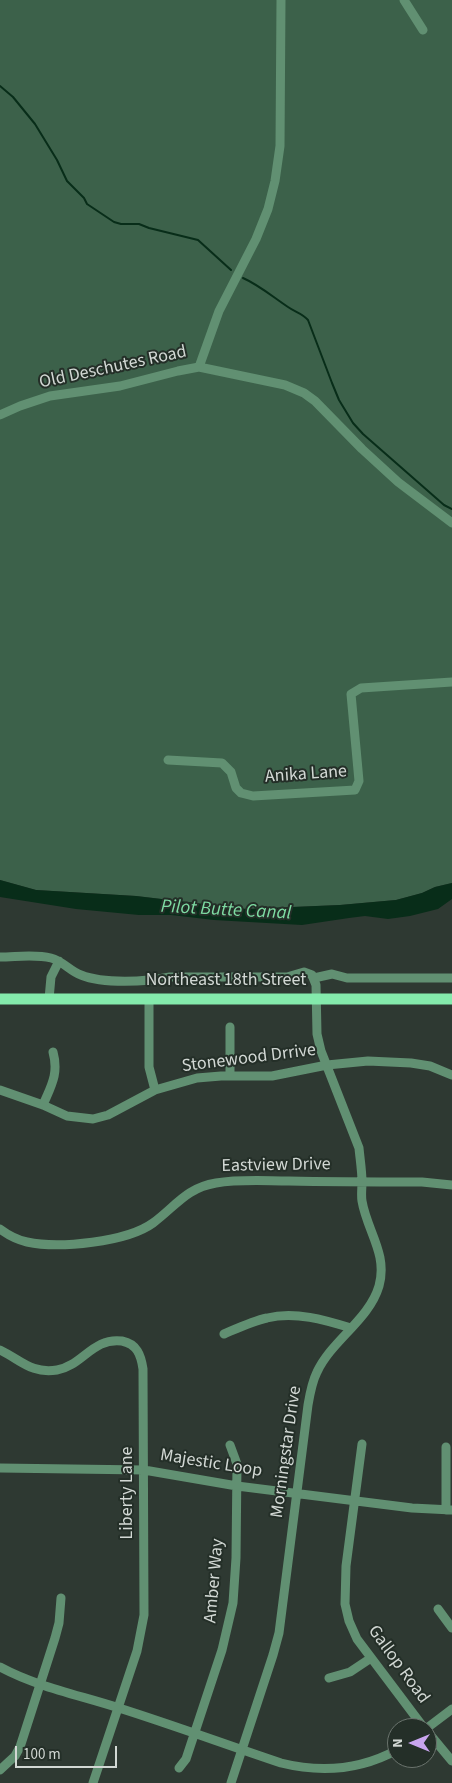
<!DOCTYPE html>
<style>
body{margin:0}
#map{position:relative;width:452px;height:1783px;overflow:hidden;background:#2e3932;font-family:"Source Sans 3",sans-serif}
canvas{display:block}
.north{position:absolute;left:387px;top:1718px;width:50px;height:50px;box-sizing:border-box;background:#242f28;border:1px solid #6a736d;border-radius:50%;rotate:270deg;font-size:14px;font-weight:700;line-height:20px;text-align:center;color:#d2d8d4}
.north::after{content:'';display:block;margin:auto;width:18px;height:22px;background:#c8a5ee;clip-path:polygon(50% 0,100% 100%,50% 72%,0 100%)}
.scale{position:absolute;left:15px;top:1746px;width:102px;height:22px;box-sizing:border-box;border:2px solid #d2d8d4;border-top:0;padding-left:6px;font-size:15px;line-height:18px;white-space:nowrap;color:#d2d8d4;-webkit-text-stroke:4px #242f28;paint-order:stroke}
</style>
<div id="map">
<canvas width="452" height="1783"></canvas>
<div class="north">N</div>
<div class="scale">100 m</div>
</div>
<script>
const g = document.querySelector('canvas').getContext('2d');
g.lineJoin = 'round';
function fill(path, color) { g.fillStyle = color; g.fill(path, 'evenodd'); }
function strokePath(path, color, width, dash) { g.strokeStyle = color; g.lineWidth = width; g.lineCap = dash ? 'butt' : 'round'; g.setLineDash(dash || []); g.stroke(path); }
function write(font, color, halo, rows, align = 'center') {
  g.font = font + ' "Source Sans 3",sans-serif'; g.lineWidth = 4; g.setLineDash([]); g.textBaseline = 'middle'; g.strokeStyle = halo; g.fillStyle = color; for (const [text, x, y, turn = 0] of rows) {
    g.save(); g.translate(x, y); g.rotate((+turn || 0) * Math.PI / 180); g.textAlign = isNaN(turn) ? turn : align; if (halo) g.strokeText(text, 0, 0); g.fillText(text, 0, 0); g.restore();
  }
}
fill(new Path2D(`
 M0 0H452V883L435 887 422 893 396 900 340 905 246 909 136 896 36 890 0 880Z`), '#3c614a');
fill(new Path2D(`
 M0 880 36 890 136 896 246 909 340 905 396 900 422 893 435 887 452 883V899L438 909 410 916 388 919 365 916 349 918 302 925 214 920 171 915H139L76 909 0 897Z`), '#082d19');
strokePath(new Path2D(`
 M0 86 13 97 35 124 57 160 67 181 84 198 87 204 114 222 121 224H139L149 228 198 240 231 270
 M243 278C259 285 273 297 288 307 295 312 302 313 308 320L332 383 339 400 353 423 363 434 444 505 452 509`), '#082d19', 2);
strokePath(new Path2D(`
 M404 0 423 30
 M199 367 219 311 256 239 268 209 275 181 280 146 281 0
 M0 415 20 406 50 396 120 386 178 371 199 367 285 385 304 393 315 401 362 449 398 482 452 523
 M168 760 222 763 231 772 236 788 241 793 253 796 355 790 359 781 351 694 361 688 452 682
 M0 957C16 957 35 954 51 958 63 961 70 971 81 975 103 984 146 982 170 977H287L304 972 312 975 316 985 317 1034 321 1051 359 1148C360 1159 362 1171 362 1182 362 1188 361 1195 362 1201 367 1231 388 1254 379 1286 369 1320 332 1340 317 1372 312 1382 310 1393 308 1405L279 1633 273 1655 231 1783
 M314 978 332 974 347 978H452
 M49 999 51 977 59 961
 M149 999V1067L155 1090
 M230 1027V1076
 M0 1090 43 1105 67 1116 93 1119 108 1115 155 1090 197 1078 221 1076H272L327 1065 368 1061 411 1063 430 1066 452 1075
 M43 1105C51 1086 59 1074 53 1052
 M0 1229C8 1235 18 1240 27 1242 59 1249 127 1242 153 1223 176 1206 186 1188 216 1183 240 1179 265 1181 289 1181 333 1182 378 1182 422 1182L452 1185
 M224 1334C238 1328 253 1321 267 1318 295 1311 325 1320 351 1328
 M0 1350C21 1360 31 1374 57 1370 82 1366 93 1337 122 1341 137 1344 141 1355 143 1369L144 1615 137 1651 93 1783
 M362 1444 346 1566 345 1604 349 1621 357 1639 424 1728
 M446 1447V1510
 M0 1468 144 1470 237 1486 412 1508 452 1510
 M438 1609 452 1628
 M0 1667C37 1687 79 1695 119 1708 173 1725 227 1745 281 1763 321 1773 360 1770 397 1750
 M329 1678 350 1672 371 1658
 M427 1728 452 1709
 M427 1731 452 1761
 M179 1768 186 1759 222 1650 233 1603 236 1558 237 1464 230 1445
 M0 1770 15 1756 20 1747 55 1638 59 1623 61 1598`), '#619072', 9);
strokePath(new Path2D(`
 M0 999H452`), '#84eaac', 11);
write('18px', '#d2d8d4', '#242f28', [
 ["Old Deschutes Road",113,368,-12],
 ["Anika Lane",306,775,-4],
 ["Northeast 18th Street",226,981],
 ["Stonewood Drrive",249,1059,-7],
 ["Eastview Drive",276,1166,-1],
 ["Morningstar Drive",287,1452,-82],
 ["Majestic Loop",211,1464,9],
 ["Liberty Lane",128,1493,-90],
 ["Amber Way",215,1581,-85],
 ["Gallop Road",398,1665,54]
]);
write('italic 19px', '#7edca3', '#242f28', [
 ["Pilot Butte Canal",226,911,3]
]);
</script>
